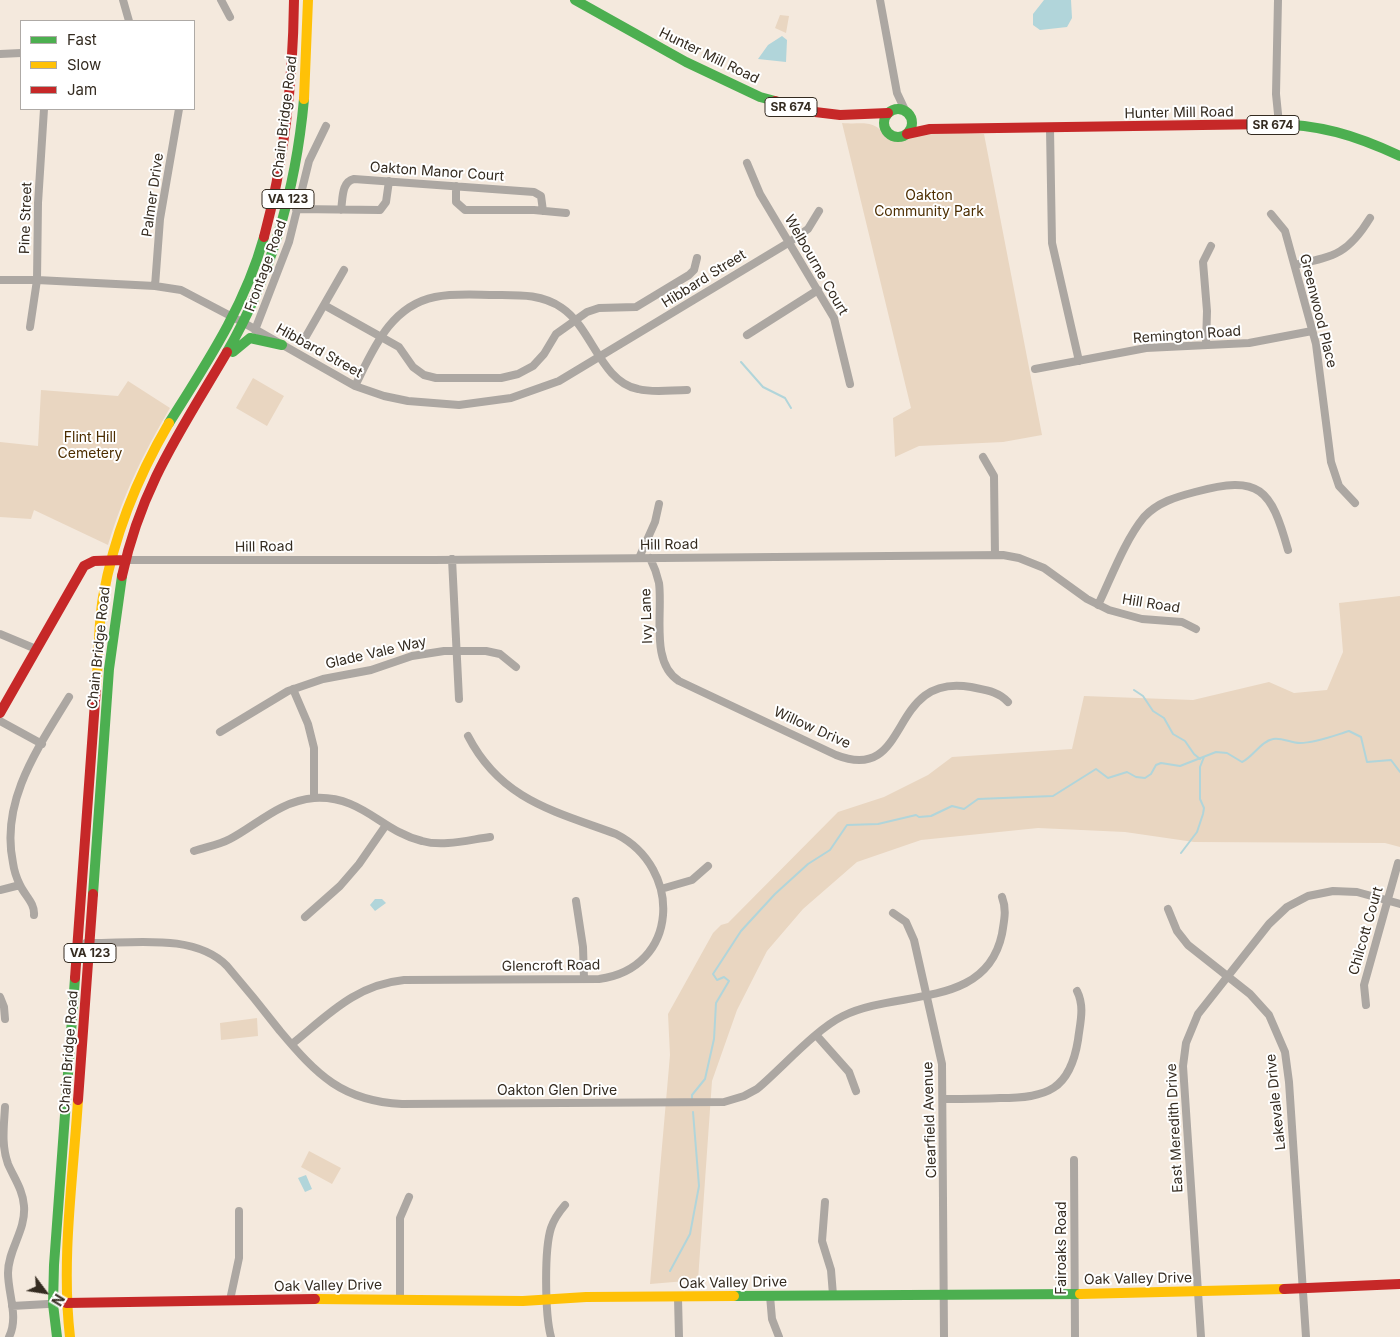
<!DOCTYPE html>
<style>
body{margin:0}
#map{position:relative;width:1400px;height:1337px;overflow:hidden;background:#f4e9dd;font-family:Inter,sans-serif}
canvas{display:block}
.legend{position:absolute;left:20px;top:20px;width:175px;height:90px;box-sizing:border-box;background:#fff;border:1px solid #aeaaa6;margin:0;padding:6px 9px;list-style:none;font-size:15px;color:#342b20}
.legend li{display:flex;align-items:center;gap:10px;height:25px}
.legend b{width:25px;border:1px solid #aeaaa6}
.north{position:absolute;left:20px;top:1267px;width:50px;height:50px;-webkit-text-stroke:4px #fff;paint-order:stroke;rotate:121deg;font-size:14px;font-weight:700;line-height:20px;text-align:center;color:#342b20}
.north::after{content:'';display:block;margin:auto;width:18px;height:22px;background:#342b20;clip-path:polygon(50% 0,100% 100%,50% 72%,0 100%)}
</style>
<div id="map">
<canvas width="1400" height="1337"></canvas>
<ul class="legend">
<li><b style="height:6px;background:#4caf50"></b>Fast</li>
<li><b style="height:6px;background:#ffc107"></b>Slow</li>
<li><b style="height:6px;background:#c62828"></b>Jam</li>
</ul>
<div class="north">N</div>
</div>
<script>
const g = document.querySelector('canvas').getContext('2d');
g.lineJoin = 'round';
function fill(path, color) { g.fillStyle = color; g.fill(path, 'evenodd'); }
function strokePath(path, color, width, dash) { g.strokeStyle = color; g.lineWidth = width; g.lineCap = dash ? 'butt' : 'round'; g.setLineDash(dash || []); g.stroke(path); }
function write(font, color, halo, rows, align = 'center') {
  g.font = font + ' Inter,sans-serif'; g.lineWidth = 4; g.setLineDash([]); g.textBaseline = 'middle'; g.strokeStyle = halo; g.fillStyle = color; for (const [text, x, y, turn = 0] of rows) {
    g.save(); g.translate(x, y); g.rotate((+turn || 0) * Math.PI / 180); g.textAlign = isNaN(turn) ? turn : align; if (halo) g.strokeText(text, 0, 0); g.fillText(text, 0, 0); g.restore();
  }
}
fill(new Path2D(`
 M780 15 789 16 786 33 775 28Z
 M842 123C866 125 872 118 889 139H905L923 131 984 134 1042 435 1003 442 919 446 895 457 893 418 911 408Z
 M253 378 284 396 267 426 236 408Z
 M128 381 170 408C143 454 124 493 108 545L34 510 31 519 0 517V442L38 446 41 390 118 396Z
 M1400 596V847L1385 843 1194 842 1125 832 1038 828 921 840 857 862 803 909 767 951 737 1010 712 1081 698 1280 650 1284 670 1055 668 1014 713 933 721 925 728 923 838 812 884 797 928 775 952 757 1072 749 1084 696 1193 700 1269 682 1294 693 1327 690 1343 652 1339 603Z
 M257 1018 258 1036 221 1040 220 1023Z
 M309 1151 341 1168 332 1184 301 1167Z`), '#e9d6c1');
fill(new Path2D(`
 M1044 0H1071L1072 18 1067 27 1040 30 1033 25V14Z
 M782 36 787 40 786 62 758 59 768 45Z
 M375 899H382L386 903 375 911 370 905Z
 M306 1175 312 1189 305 1192 298 1178Z`), '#b1d5da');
strokePath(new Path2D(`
 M741 362 763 387 785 398 791 408
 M1134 690 1143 696 1153 711 1164 718 1173 734 1185 741 1194 754 1200 759
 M1181 853 1197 832 1203 814 1204 808 1200 799V767L1204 757
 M692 1100V1095L705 1079 714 1039 716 1003 729 981 724 977 717 980 713 974 741 931 775 894 808 864 830 850 847 825 878 824 916 815 919 817 931 816 952 806 964 809 978 799 1053 796 1096 769 1108 778 1127 772 1136 777 1145 778 1151 774 1156 765 1161 763 1180 766 1216 752 1227 753 1242 762C1253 757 1261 741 1273 739 1281 737 1291 743 1300 743 1316 743 1333 736 1349 731L1361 737 1367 762 1391 760 1400 772
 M670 1271 690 1234 699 1186 693 1112`), '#b1d5da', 2);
strokePath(new Path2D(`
 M123 0 129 21
 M221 0 230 17
 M880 0 897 93 905 110
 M1278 0 1276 94 1279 124
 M0 54 21 53
 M1050 129 1052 243 1079 361
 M747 163 760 194 834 318 850 384
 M456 186V202L465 210H534L566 213
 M296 209 380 210 386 202 389 181
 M341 210C343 199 341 182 354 179L534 192 541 196 543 211
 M1271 214 1285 231 1316 344 1331 462 1339 486 1355 503
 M1295 265C1335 256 1348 254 1370 218
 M0 280H37L155 286 181 290 244 323 355 386 384 396 408 401 459 405 511 398 559 381 788 243 808 229 819 211
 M155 286 160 219 179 109
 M324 305 399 347 413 367 424 375 436 378H501L518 374 533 366 544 354 556 334 587 312 599 308 636 307 689 275 694 270 697 258
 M30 327 37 280 38 203 44 109
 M255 330 289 242 309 161 326 126
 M747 335 818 290
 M305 338 344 270
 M1206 344 1207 311 1203 262 1211 246
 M1035 369 1146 348 1249 343 1312 331
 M355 386C373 350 390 306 435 297 455 293 476 295 496 295 519 295 542 294 562 308 592 328 601 382 638 389 653 393 671 390 687 390
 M983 457 994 476 995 555
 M639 558 655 522 659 504
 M650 558C654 566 657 574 659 583 663 613 650 663 679 681L836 755C913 785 886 672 971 687 985 690 998 691 1008 702
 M452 559 459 699
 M125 560H434L1003 555 1019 558 1044 568 1087 599 1109 610 1142 619 1182 622 1196 629
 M1098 605C1111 578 1125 540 1144 517 1158 502 1176 497 1195 492 1260 474 1271 489 1288 550
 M0 634 36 649
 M293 689 308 724 314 748V798
 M0 721 42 744
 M220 732 288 691 323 679 371 670 412 656 444 651H486L500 654 516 667
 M194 851C205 847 219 845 230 839 258 824 280 801 314 798 362 795 381 831 422 841 443 847 468 840 490 837
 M661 889 692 880 708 866
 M0 890 20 885
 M576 901 583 947 584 979
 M1168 909 1177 931 1188 945 1250 994 1269 1015 1285 1052 1289 1082 1306 1337
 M893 913 906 922 914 940 942 1064 944 1337
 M34 915C35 903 25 896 20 885 17 879 14 870 13 863 0 801 38 748 69 697
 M305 917 340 886 359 864 386 825
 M86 943C130 944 194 932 227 966 245 987 263 1009 280 1031 317 1075 342 1101 402 1104L724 1102 744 1096 757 1089C781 1069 816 1029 843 1016 897 989 986 1010 1002 934 1004 921 1007 910 1002 897
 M0 997 4 1007 5 1019
 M1366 1005 1364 985 1398 863
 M817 1036 849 1072 856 1091
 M292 1044C328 1015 355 985 404 980L599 979C680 968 683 868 616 834 554 811 501 800 468 736
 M943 1099C962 1099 981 1099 1000 1098 1047 1098 1070 1090 1078 1040 1080 1023 1085 1007 1077 991
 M5 1107C4 1126 1 1145 8 1164 14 1178 23 1190 24 1206 26 1231 8 1249 8 1273 8 1294 19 1317 9 1337
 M1074 1160 1075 1337
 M825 1202 822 1241 831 1270 833 1295
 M770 1296 772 1319 779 1337
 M678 1298 679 1337
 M400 1299V1218L409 1197
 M230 1300 239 1258V1211
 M12 1306 66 1303
 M551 1337C545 1315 544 1250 551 1228 554 1219 559 1212 565 1205
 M1201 1337 1183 1066 1186 1043 1198 1014 1269 924 1287 907 1308 896 1333 891 1357 892 1400 904`), '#aca7a2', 8);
strokePath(new Path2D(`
 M575 0 686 62 760 97 775 101
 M884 123a14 14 0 1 1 28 0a14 14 0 1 1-28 0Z
 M1270 124C1319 124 1355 135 1400 156
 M227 352C272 274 296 188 304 99
 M233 352 250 338 282 345
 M169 423C206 364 245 306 264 237
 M93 894 109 669 122 576
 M734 1296 1080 1294
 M57 1337 53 1304 54 1265 75 978`), '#4caf50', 10);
strokePath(new Path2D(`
 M304 99 308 0
 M96 688C99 658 98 626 103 597 114 536 138 476 169 423
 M1080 1294 1284 1289
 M315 1299 523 1301 586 1297 734 1296
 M70 1337C61 1259 73 1179 78 1100`), '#ffc107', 10);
strokePath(new Path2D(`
 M775 101 815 112 840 115 888 113
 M907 134 930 129 1270 124
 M264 237C285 159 293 81 294 0
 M122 576C141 486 182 429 227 352
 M0 713 84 566 94 561 125 560
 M75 978 96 688
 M78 1100 93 894
 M1284 1289 1400 1284
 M66 1303 315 1299`), '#c62828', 10);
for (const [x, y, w] of [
 [791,107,52],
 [1273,125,52],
 [288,199,52],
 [90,953,52]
]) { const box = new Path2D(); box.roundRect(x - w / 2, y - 9.5, w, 19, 4); g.fillStyle = '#fff'; g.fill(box); strokePath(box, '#342b20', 1); }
write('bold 12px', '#342b20', null, [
 ["SR 674",791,107],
 ["SR 674",1273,125],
 ["VA 123",288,199],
 ["VA 123",90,953]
]);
write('14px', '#342b20', '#fff', [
 ["Hunter Mill Road",709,56,26],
 ["Hunter Mill Road",1179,113,-1],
 ["Chain Bridge Road",285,117,-83],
 ["Oakton Manor Court",437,172,4],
 ["Palmer Drive",153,195,-82],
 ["Pine Street",26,218,-88],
 ["Welbourne Court",816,265,60],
 ["Frontage Road",266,266,-70],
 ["Hibbard Street",704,279,-32],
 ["Greenwood Place",1318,311,76],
 ["Remington Road",1187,335,-4],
 ["Hibbard Street",319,351,29],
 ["Hill Road",669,545,-1],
 ["Hill Road",264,547,-1],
 ["Hill Road",1151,604,9],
 ["Ivy Lane",647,616,-92],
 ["Chain Bridge Road",99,648,-84],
 ["Glade Vale Way",376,653,-13],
 ["Willow Drive",812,728,24],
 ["Chilcott Court",1366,931,-74],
 ["Glencroft Road",551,966,-1],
 ["Chain Bridge Road",69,1052,-86],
 ["Oakton Glen Drive",557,1091],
 ["Lakevale Drive",1276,1102,-96],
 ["Clearfield Avenue",930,1120,-92],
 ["East Meredith Drive",1175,1128,-93],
 ["Fairoaks Road",1062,1248,-90],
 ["Oak Valley Drive",1138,1279,-1],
 ["Oak Valley Drive",733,1283,-1],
 ["Oak Valley Drive",328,1286,-1]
]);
write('14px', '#4c2d00', '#fff', [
 ["Oakton",929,196],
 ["Community Park",929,212],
 ["Flint Hill",90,438],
 ["Cemetery",90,454]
]);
</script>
